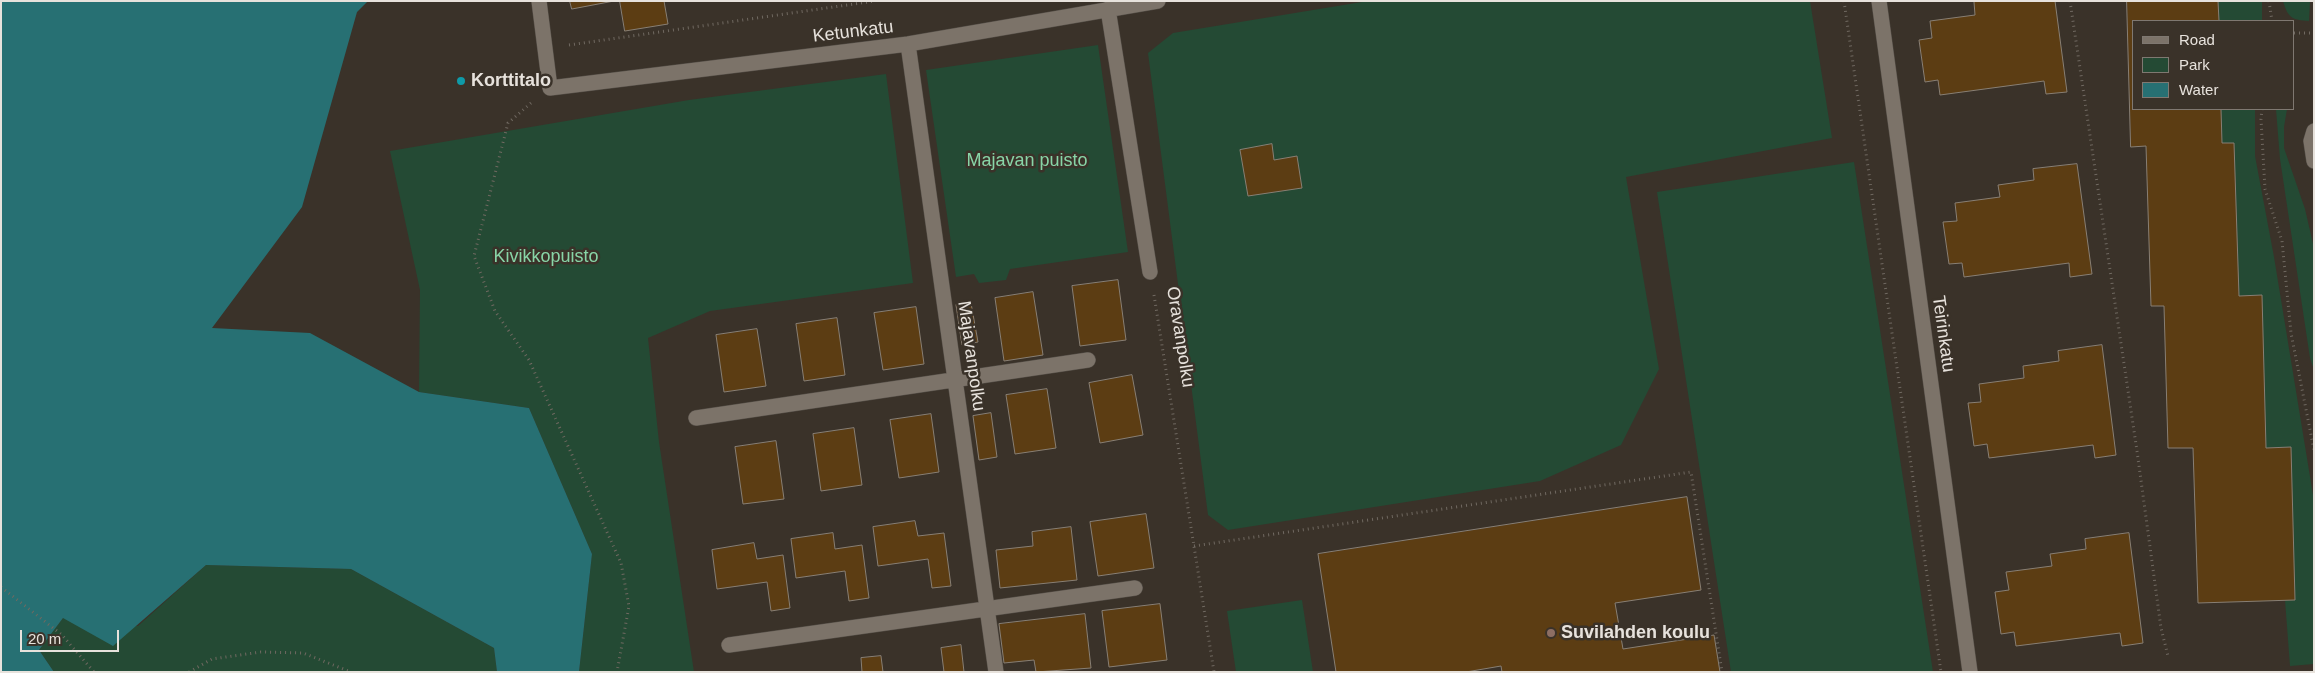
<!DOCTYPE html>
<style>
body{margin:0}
#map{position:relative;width:2315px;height:673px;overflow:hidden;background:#3a3229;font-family:Helvetica,sans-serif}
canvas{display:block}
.frame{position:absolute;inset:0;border:2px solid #e7e2dc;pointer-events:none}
.legend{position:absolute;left:2132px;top:20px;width:162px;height:90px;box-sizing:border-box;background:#3a3229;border:1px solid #7f7871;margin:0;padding:6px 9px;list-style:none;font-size:15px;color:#e7e2dc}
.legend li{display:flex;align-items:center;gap:10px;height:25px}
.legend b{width:25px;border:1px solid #7f7871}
.scale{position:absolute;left:20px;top:630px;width:99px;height:22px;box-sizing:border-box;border:2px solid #e7e2dc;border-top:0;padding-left:6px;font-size:15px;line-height:18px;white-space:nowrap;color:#e7e2dc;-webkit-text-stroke:4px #3a3229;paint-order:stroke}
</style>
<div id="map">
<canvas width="2315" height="673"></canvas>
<div class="frame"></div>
<ul class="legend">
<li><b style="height:6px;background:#7c7369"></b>Road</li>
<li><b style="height:14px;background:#244a34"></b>Park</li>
<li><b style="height:14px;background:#277073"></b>Water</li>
</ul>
<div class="scale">20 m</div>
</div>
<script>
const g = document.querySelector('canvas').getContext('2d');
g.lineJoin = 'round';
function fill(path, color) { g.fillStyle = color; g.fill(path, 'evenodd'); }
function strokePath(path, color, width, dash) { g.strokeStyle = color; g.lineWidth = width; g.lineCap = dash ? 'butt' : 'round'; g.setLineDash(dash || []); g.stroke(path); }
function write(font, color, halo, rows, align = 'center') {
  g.font = font + ' Helvetica,sans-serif'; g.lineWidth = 5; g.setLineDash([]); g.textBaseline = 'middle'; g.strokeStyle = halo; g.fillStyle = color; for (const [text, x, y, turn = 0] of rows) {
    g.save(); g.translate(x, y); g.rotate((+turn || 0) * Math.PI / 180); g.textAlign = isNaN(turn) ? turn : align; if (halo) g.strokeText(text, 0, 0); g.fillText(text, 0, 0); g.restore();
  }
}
fill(new Path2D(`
 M1368 1H1810L1832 138 1626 177 1659 369 1621 445 1540 481 1228 530 1208 515 1148 53 1173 33Z
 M2218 1H2262V21H2219Z
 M2283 1H2310L2309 21C2292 20 2288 18 2283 1Z
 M1098 45 1128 252 1010 269 1006 280 979 283 974 274 956 277 926 70Z
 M886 74 913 283 710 311 648 338 659 442 694 672H579L592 554 529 408 419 392 420 290 390 151 689 100Z
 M2221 109H2255V156L2274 257 2314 501V664L2290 666 2285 600H2295L2291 447 2266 448 2262 295 2239 296 2234 143H2222Z
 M2276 109H2287L2284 127V148L2305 209 2314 248V370L2310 358 2280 159Z
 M1854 162 1933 672H1731L1657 192Z
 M206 565 351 569 494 648 497 672H54L39 650 63 618 138 626Z
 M1302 600 1313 672H1236L1227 611Z`), '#244a34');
fill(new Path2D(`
 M1 1H368L357 12 302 207 212 328 310 333 419 392 529 408 592 554 579 672H497L494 648 351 569 206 565 113 646 63 618 39 650 54 672H1Z`), '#277073');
const building = new Path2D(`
 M570 1H614L572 9Z
 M620 1H664L668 24 625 31Z
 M1982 1H2055L2067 92 2046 94 2044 81 1940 95 1938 80 1925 82 1919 40 1932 38 1930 21 1975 15 1974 2Z
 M2127 1H2218L2219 21H2134V109H2221L2222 143H2234L2239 296 2262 295 2266 448 2291 447 2295 600 2198 603 2193 448H2168L2164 306H2151L2146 146 2131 147Z
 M1272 144 1274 160 1297 156 1302 188 1248 196 1240 150Z
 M2077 164 2092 274 2070 277 2069 263 1964 277 1962 263 1949 264 1943 222 1957 221 1955 203 2000 197 1998 185 2034 180 2033 169Z
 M1118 280 1126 340 1080 346 1072 286Z
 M1033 292 1043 355 1004 361 995 298Z
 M971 303 978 342 962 345 956 305Z
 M916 307 924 364 883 370 874 313Z
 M837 318 845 375 804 381 796 324Z
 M757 329 766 386 724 392 716 335Z
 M2102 345 2116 455 2095 458 2093 445 1989 458 1987 444 1974 446 1968 403 1981 402 1979 384 2024 378 2023 366 2059 361 2058 351Z
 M1132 375 1143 435 1100 443 1089 383Z
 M1047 389 1056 448 1015 454 1006 395Z
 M991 413 997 457 979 460 973 416Z
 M931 414 939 472 899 478 890 420Z
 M854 428 862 485 821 491 813 434Z
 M776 441 784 499 743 504 735 447Z
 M1687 497 1701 590 1615 603 1623 649 1714 635 1720 672H1502L1501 666 1466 672H1336L1318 554Z
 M1146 514 1154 568 1098 576 1090 522Z
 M915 521 918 536 944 533 951 586 932 588 928 559 878 566 873 527Z
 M1071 527 1077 580 1000 588 996 550 1033 546 1032 532Z
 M833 533 835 549 862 545 869 598 849 601 845 571 796 578 791 539Z
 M2129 533 2143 643 2122 646 2120 633 2016 646 2014 632 2001 634 1995 592 2009 590 2006 572 2052 566 2050 554 2086 549 2085 539Z
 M754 543 757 559 783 555 790 608 771 611 767 582 717 589 712 550Z
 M1160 604 1167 660 1109 667 1102 611Z
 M1085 614 1091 668 1036 672 1034 660 1004 663 999 624Z
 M961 645 964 672H944L941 648Z
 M881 656 883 672H862L861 658Z`);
fill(building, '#5c3d13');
strokePath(building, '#887f74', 1);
const minor = new Path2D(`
 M539 1 550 88 908 44 1158 1
 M1879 1 1970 672
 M1108 9 1150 272
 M908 44 996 672
 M2314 131 2311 141 2314 161
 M696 418 1088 360
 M729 645 1135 588`);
strokePath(minor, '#544e47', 16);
strokePath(new Path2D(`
 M1844 1 1941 672
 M2070 1 2137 451 2161 628 2168 656
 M2269 1 2272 21
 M2294 33H2314
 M569 45 875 1
 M531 103 508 123 474 256 495 311 529 360 621 563 629 606 617 672
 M2262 109 2261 119 2265 189 2282 241 2291 333 2314 450
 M1154 295 1214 672
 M1194 546 1691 472 1722 672
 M1 587 62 635 94 672
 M189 672 212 659 261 652 303 653 351 672`), '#706961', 3, [1, 4]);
strokePath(minor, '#7c7369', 15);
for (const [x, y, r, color] of [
 [461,81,5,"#0f9aa8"],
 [1551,633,5,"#8d6e63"]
]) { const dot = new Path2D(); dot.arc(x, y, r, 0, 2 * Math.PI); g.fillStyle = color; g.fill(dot); strokePath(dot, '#3a3229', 2); }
write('18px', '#e7e2dc', '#3a3229', [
 ["Ketunkatu",853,32,-7],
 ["Teirinkatu",1943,334,82],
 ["Oravanpolku",1180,337,81],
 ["Majavanpolku",971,356,82]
]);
write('bold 18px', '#e7e2dc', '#3a3229', [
 ["Korttitalo",471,81],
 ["Suvilahden koulu",1561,633]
], 'left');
write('18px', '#88d5a7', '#3a3229', [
 ["Majavan puisto",1027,161],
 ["Kivikkopuisto",546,257]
]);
</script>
